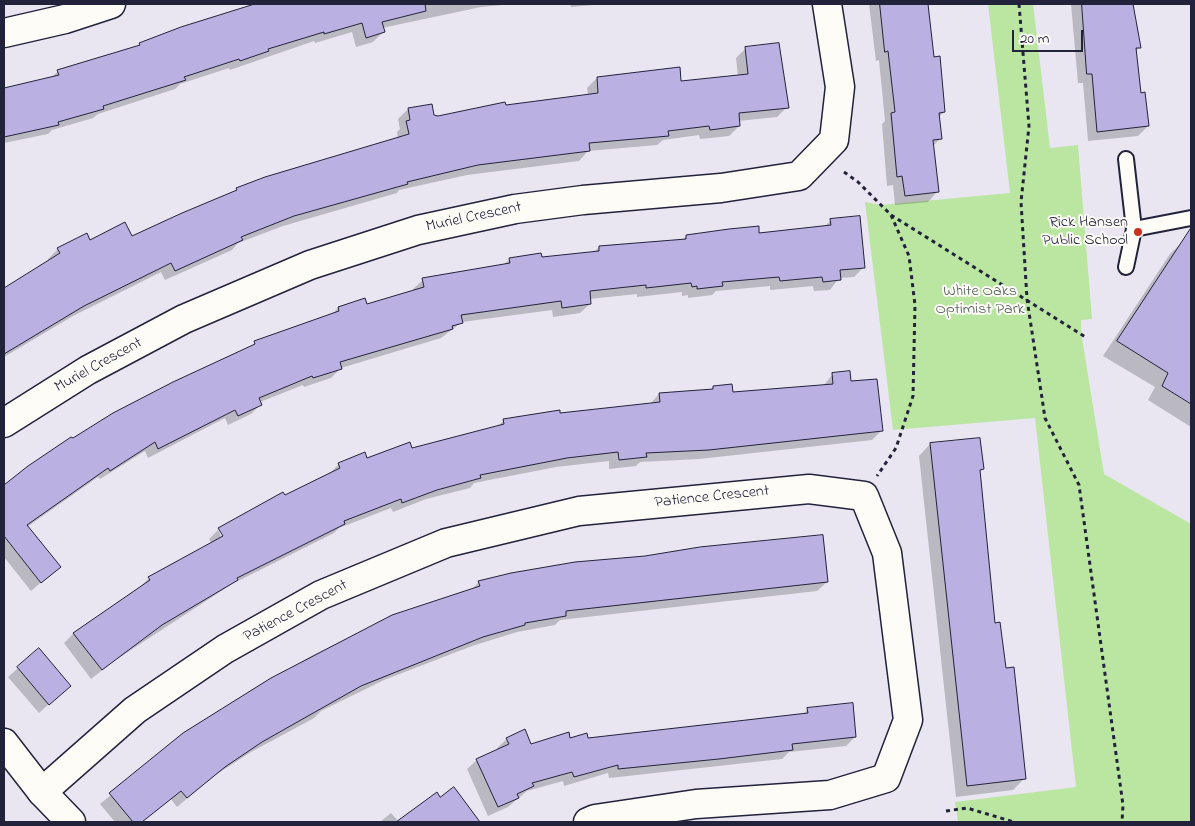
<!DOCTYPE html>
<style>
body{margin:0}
#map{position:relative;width:1195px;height:826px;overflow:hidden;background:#e9e6f1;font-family:"Indie Flower",sans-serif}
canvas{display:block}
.frame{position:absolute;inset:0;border:5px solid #22223b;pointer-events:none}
.scale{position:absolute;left:1012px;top:30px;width:71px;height:22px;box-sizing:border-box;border:2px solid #22223b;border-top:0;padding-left:6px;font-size:15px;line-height:18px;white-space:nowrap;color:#22223b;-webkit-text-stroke:4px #fdfcf7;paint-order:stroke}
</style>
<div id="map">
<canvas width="1195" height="826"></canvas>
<div class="frame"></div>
<div class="scale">20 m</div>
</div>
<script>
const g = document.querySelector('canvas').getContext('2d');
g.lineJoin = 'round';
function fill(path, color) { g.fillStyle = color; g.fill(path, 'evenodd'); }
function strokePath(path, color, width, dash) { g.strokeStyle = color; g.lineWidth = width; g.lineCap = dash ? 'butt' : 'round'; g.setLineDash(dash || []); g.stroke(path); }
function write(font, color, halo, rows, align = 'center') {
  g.font = font + ' "Indie Flower",sans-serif'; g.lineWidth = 4; g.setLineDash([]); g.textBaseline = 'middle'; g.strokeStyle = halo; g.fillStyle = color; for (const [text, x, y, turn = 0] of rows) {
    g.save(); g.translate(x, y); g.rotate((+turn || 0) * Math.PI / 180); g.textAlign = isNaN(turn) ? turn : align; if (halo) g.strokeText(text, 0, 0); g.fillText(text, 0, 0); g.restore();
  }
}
fill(new Path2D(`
 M988 4H1033L1050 148 1078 145 1092 319 1081 320V332L1104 474 1191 524V822H958L955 802 1076 787 1035 418 893 430 865 202 881 205 1010 193Z`), '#bbe6a2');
fill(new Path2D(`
 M258 4H513L481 7 382 28 383 32 373 42 356 47 352 32 315 43 314 41 230 70 229 68 180 84 175 89 98 114 93 118 52 130 48 134 4 143V89L51 78 58 71 136 48 140 44 182 28Z
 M570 4H605L571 7Z
 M869 4H926L933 58 944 112 939 117 941 138 932 147 937 192 928 202 895 205 893 185 887 186 882 124 885 121 879 60 876 61Z
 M1071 4H1132L1134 24H1137L1140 47 1135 52 1140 94 1148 126 1138 136 1088 141 1083 83H1078Z
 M746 48 787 107 777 117 738 121 739 126 729 136 700 139 699 135 663 140 657 145 588 151 579 161 467 175 399 190 397 193 283 226 238 243 232 250 165 280 161 272 73 316 4 357V289L49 261 48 259 58 249 90 241 132 238 231 194 237 189 398 139 397 132 400 129 398 119 408 109 438 117 588 95 587 88 597 78 680 82 738 76 736 58Z
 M831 220 864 267 854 277 839 278 830 290 814 291 813 286 770 290V286L716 291 712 295 688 298V295L682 296V292L637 297V294L589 299 590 304 580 313 553 317 552 310 462 322 441 338 341 368 331 378 304 387 303 385 260 402 261 404 251 414 228 425 225 418 148 458 145 451 100 479 98 477 27 527 59 567 31 591 4 557V487L29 467 72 440 249 348 255 343 332 314 338 308 366 305 414 292 413 289 423 280 503 265 510 259H541L594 252 599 247 683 240 686 236 758 234 824 227Z
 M1185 239 1191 243V427L1148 400 1155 387 1103 356 1170 254Z
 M833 374 850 383 882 430 872 440 699 459 640 462 636 466 609 469V461L556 467 474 483 470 488 426 499 393 512 391 508 339 528 334 533 232 584 114 661 91 679 64 643 74 633 139 588 149 578 212 544 209 539 219 529 329 474 339 464 367 460 497 427 504 420 650 404 659 394 710 391 713 387 732 394 823 386ZM218 530H221L227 541 224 542Z
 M930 444 983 469 979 472 994 624 1025 778 1013 790 956 797 919 456Z
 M479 582H827L817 591 560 620 555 625 517 632 472 646 384 680 321 711 314 718 251 752 214 776 177 807 171 799 142 822H115L100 804 185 734 232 702 313 655 392 616 471 590Z
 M39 650 69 686 39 713 8 677Z
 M808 709 855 737 846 746 789 752 782 759 609 778 608 773 564 786 563 781 527 791 508 807 488 816 467 769 477 760 498 750 497 748 507 739 531 745 802 715Z
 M440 799 476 818 471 822H380L391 813 399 822Z`), '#0003');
const building = new Path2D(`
 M255 4H425L426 11 382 22 385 32 366 38 362 23 324 34V32L268 49 269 51 240 61 239 59 184 77 186 80 103 106 104 109 58 122 59 125 4 137V88L59 75 57 70 140 45 139 43 181 27Z
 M880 4H928L934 57 940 56 945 112 939 113 942 139 933 140 939 192 905 196 902 176 897 177 891 113 895 112 888 51 885 52Z
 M1082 4H1133L1141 48H1136L1141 93 1145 92 1149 126 1097 132 1092 74H1087Z
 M779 43 789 108 739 113 740 126 710 130 709 126 668 131 669 136 589 143 590 151 478 165 407 182 408 184 294 216 241 237 243 240 175 271 171 263 84 306 4 354V288L60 253 57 248 87 233 90 240 125 222 132 236 182 213 237 190 236 188 265 177 409 134 406 121 410 120 408 108 432 104 434 115 438 116 505 102 506 105 598 93 597 77 680 67 681 81 748 74 745 47Z
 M860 216 865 268 840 270 841 280 823 282 822 277 780 281 779 277 722 282 723 286 697 289V286L692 287 691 283 646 288V285L590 291 591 304 562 308 561 301 461 315 463 323 452 326 453 329 340 362 342 369 313 378 312 376 259 398 262 405 238 416 235 410 158 449 155 442 110 471 108 468 27 525 61 567 41 583 4 536V485L28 466 71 437 73 438 113 413 173 382 255 344 254 341 339 311 338 307 365 298 367 304 424 287 422 278 510 263 509 258 541 253 542 257 599 251V246L686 239V235L729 229 759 226V233L831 225 830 219Z
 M1191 228V404L1162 386 1168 373 1117 341Z
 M850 371 851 381 877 379 883 431 709 450 646 453 647 457 619 460 618 452 567 458 480 475 481 478 437 490 402 503 401 499 344 521 345 524 237 578 238 580 162 625 102 670 73 633 150 580 148 577 223 536 218 528 283 492 285 495 340 468 338 463 365 452 367 458 410 442 412 448 504 424 503 419 560 410V413L660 402 659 393 713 389V386L732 384 733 392 833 384 832 373Z
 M980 438 984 469 980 470 995 623 1000 622 1006 668 1014 667 1026 779 967 786 930 443Z
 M823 535 828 582 566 611V616L525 623V625L483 637 361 686 262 742 225 767 187 798 181 791 142 822H133L109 793 183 733 271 678 392 615 480 586 478 581 511 573 575 562 645 556 700 547Z
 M39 648 71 686 49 705 17 667Z
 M853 703 856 737 792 744 793 750 719 759 618 769V765L574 777 572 772 532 783 534 786 517 794 519 798 498 807 476 759 509 744 506 738 525 729 531 744 569 732 570 738 587 733 588 738 808 713 807 708Z
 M454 787 480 822H396L437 792 440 797Z`);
fill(building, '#bab1e2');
strokePath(building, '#22223b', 1);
const lane = new Path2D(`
 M1126 159 1134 229 1126 267
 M1134 229 1191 218`);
const street = new Path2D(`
 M4 33 65 19 111 4
 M4 423 88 370 184 319 310 265 418 230 515 209 583 200 721 188 799 176 834 140 840 87 827 4
 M42 792 135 710 225 649 321 595 446 543 579 511 809 489 864 496 887 553 908 720 886 778 830 795 696 804 595 819 588 822`);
const secondary = new Path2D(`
 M4 743 42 792 71 822`);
strokePath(lane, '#22223b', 18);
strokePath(street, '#22223b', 31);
strokePath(secondary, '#22223b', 31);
strokePath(new Path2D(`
 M1019 4 1029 126 1021 202 1027 299 1045 418 1079 485 1123 805 1122 822
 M844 172 858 182 891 215 909 256 915 305 913 396 896 448 877 476
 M891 215 1087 338
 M946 811 967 808 1014 822`), '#22223b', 3, [4, 4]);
strokePath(lane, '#fdfcf7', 14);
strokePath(street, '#fdfcf7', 28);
strokePath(secondary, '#fdfcf7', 28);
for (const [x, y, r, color] of [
 [1138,232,5,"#c8321e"]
]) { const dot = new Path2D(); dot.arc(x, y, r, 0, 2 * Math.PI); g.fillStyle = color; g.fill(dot); strokePath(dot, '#fdfcf7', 2); }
write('16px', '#22223b', '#fdfcf7', [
 ["Muriel Crescent",474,218,-12],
 ["Muriel Crescent",99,366,-29],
 ["Patience Crescent",712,498,-6],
 ["Patience Crescent",296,612,-28]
]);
write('16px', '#22223b', '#fdfcf7', [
 ["Rick Hansen",1128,223],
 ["Public School",1128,241]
], 'right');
write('16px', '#505d5a', '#fdfcf7', [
 ["White Oaks",980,292],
 ["Optimist Park",980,310]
]);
</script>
